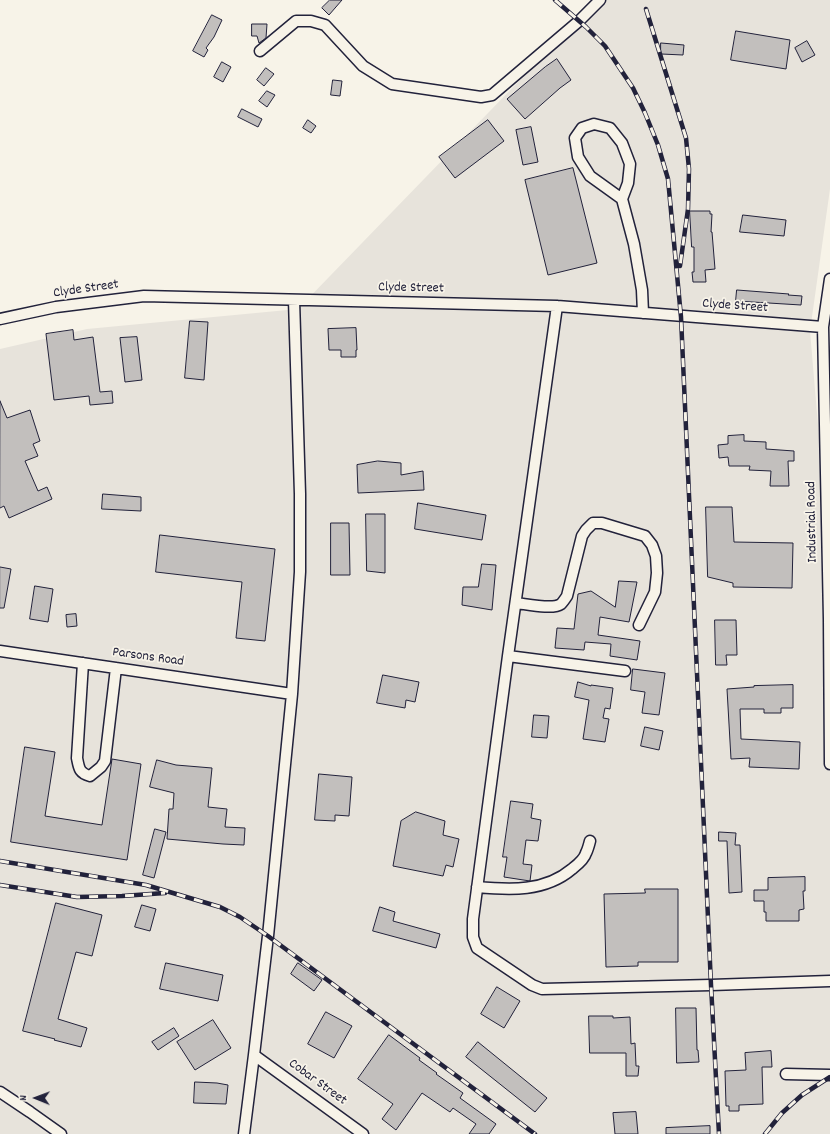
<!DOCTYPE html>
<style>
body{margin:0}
#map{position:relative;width:830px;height:1134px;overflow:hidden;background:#f7f3e8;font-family:Dekko,sans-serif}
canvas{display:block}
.north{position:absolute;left:16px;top:1078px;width:40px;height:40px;-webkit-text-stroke:3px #f7f3e8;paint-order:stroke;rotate:271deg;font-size:11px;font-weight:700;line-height:16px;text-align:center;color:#22223b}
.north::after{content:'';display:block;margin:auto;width:14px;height:18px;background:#22223b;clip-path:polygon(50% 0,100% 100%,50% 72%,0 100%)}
</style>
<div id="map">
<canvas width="830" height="1134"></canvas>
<div class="north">N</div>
</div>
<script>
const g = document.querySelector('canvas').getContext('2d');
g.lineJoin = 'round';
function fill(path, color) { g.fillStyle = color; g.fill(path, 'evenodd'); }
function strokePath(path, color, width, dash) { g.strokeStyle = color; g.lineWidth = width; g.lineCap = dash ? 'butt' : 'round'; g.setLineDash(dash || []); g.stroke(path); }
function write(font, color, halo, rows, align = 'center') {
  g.font = font + ' Dekko,sans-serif'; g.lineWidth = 3.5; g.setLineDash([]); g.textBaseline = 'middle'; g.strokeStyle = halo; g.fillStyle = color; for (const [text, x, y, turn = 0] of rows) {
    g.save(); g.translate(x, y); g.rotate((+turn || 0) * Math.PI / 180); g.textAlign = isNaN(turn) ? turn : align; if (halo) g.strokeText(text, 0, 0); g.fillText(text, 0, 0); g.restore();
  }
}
fill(new Path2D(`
 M599 0H830V189L810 331 819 437H830V1134H0V349L87 329 298 309 583 15Z`), '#e7e3db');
const building = new Path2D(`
 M330 0H342L329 15 322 8Z
 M212 15 222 20 214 37 206 48 208 50 204 57 193 51Z
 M252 24H267L266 38 259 43 257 36H252Z
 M736 31 790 40 786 69 731 60Z
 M807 41 815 55 802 62 795 48Z
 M661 43 684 45 683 55 661 54Z
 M557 59 571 80 560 88 525 119 507 99 545 67Z
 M222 62 231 67 223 82 214 77Z
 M266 68 274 74 264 86 257 80Z
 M333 80 342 81 340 96 331 95Z
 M267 91 275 95 267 107 259 101Z
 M242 109 262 119 258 127 238 117Z
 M308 120 316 126 311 133 303 128Z
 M488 120 504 141 455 178 439 157Z
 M531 127 538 162 523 165 516 130Z
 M573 168 597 263 548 275 525 180Z
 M690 211H710V214H712L711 232H712L715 269 705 270 706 282H693L692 272H694V247H692Z
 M743 215 786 220 784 236 740 232Z
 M737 290 789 294 788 295 802 296 801 305 736 301Z
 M190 321 208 322 204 380 185 378Z
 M356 328 357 350H356V357H341V350H329L328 329Z
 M73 330 74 340 93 337 100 392 112 391 113 403 90 405 89 396 54 400 46 334Z
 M137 337 142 380 125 382 120 338Z
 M0 401 7 418 30 410 40 441 33 444 38 456 25 461 38 491 47 487 52 499 9 518 4 506 0 508Z
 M744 435V441L766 442V449L794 451V461H788L789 486H770L771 471 749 470 750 466H729L728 457 719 458 718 445 728 444V436Z
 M378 461 401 463V475L423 471 424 490 358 493 357 465Z
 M103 494 141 497V511L102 509Z
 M418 503 486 515 482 540 415 529Z
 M706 507H732L734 542 793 543 792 588 733 587V583L708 577Z
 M366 514H385V573L367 571Z
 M331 523H349L350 575H331Z
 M160 535 275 549 265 641 236 638 242 582 156 572Z
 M482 564 496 565 492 610 462 605 463 587H478Z
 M0 567 11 569 4 608H0Z
 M619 581 637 582 629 622 600 617 598 635 640 641 637 660 610 656 611 644 585 642 584 650 555 648 557 628 574 629 578 594 591 591 615 607Z
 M35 586 53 589 48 622 30 619Z
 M76 614 77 626 67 627 66 615Z
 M715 620H736L737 655H726L727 665H716Z
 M633 669 665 673 659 715 642 713 645 692 631 690Z
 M383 675 419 682 415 702 406 700 405 708 377 703Z
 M578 682 591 686V685L613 688 610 709 605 708 603 718 609 719 605 742 583 739 589 700 575 697Z
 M793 685V708H781V713H764V709H740L741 739 800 742 799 769 749 767 750 758 731 759 727 689 754 687V686Z
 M534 715 549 716 547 738 532 737Z
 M645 727 663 731 659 750 641 746Z
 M25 747 55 752 45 816 102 825 112 759 141 764 127 860 11 842Z
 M157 760 176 765 212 768 208 807 227 809 225 827 245 828 244 845 223 844 167 839 169 809H173L174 793 150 787Z
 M319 774 352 777 349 816 335 815V821L315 820Z
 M511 801 533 804 531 818 541 820 538 841 526 840 523 864 532 865 530 881 504 877 507 857H503Z
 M416 812 445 821 443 835 459 839 453 867 446 865 443 876 393 866 401 821Z
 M155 829 166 832 154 878 143 875Z
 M719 832 736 833 735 845H740L742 892 729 893 727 841H719Z
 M805 877V891H803L804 909 799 910V921H766V912H764V901H754V890H768V878Z
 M645 889H678V962H638V966L606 967 604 894 645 893Z
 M56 903 102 915 92 956 76 952 58 1019 87 1028 81 1047 54 1040 55 1039 23 1031Z
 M142 905 156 909 150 931 135 927Z
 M380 907 395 912 393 921 440 934 436 948 373 931Z
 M166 963 223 975 218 1001 160 989Z
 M298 963 322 980 314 991 291 974Z
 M497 987 520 1001 504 1028 481 1014Z
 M676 1008H696L697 1050H698L699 1062 677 1063Z
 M326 1012 352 1026 334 1058 308 1044Z
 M589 1016H613V1018L630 1017 631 1044 635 1043 636 1066H639L638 1076H626V1053H590Z
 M213 1020 231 1048 195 1070 177 1042Z
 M174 1028 179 1036 158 1050 152 1042Z
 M389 1035 420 1058 419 1060 437 1073 436 1074 463 1093 460 1098 496 1124 489 1134H469L476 1124 453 1108 450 1112 422 1093 396 1130 382 1119 393 1104 358 1079Z
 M478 1042 547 1098 535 1112 466 1057Z
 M771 1051 772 1067H762L763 1104 739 1105V1111H729V1106H726L725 1071 746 1070 745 1053Z
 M195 1082 217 1083 228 1085 226 1104 194 1103Z
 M636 1112 638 1134H615L613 1113Z
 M710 1126V1134H666V1128Z`);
fill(building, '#c2bfbd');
strokePath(building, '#22223b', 1);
const minor = new Path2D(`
 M260 51 296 21H311L325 25 363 66 392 84 481 97 492 95 579 21 600 0
 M622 199 590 176 578 157 575 138 582 128 594 124 610 128 622 143 630 164 628 183 622 199 634 244 642 290 643 313
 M830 279 823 327 829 619 830 764
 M557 306 508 656 473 919V937L477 948 532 985 542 989 711 985 830 981
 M0 319 56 307 144 296 557 306 823 327
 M516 603C526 604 553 610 561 604 563 602 565 599 567 596L582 536 586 530 593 523H602L645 536 652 545 656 556 657 573 655 592 639 625
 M0 651 292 694
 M508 656 625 671
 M83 663 77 758C79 768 79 773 90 776L101 767 105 761 116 668
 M477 887C510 890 545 892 572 869 577 865 584 860 586 853 588 849 589 845 590 841
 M254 1055 363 1134
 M786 1074 830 1075
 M0 1092 30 1112 61 1134
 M244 1134 254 1055 268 936 292 694 300 572V494L294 300`);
strokePath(minor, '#22223b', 13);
strokePath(minor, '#f7f3e8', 10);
const rail = new Path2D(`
 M555 0 586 27 605 46 633 88 645 113 658 145 668 179 681 317 711 985 719 1134
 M646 9 686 138 689 169 688 209 680 266
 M0 861 146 885 220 907 240 917 268 936 535 1134
 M0 885 77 897 122 896 165 893
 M765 1134 782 1113 802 1095 830 1077`);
strokePath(rail, '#22223b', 4.5);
strokePath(rail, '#f7f3e8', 3, [9]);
write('14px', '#22223b', '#f7f3e8', [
 ["Clyde Street",411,289,1],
 ["Clyde Street",86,290,-8],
 ["Clyde Street",735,307,4],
 ["Industrial Road",813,522,-91],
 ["Parsons Road",148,658,8],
 ["Cobar Street",317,1083,36]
]);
</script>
